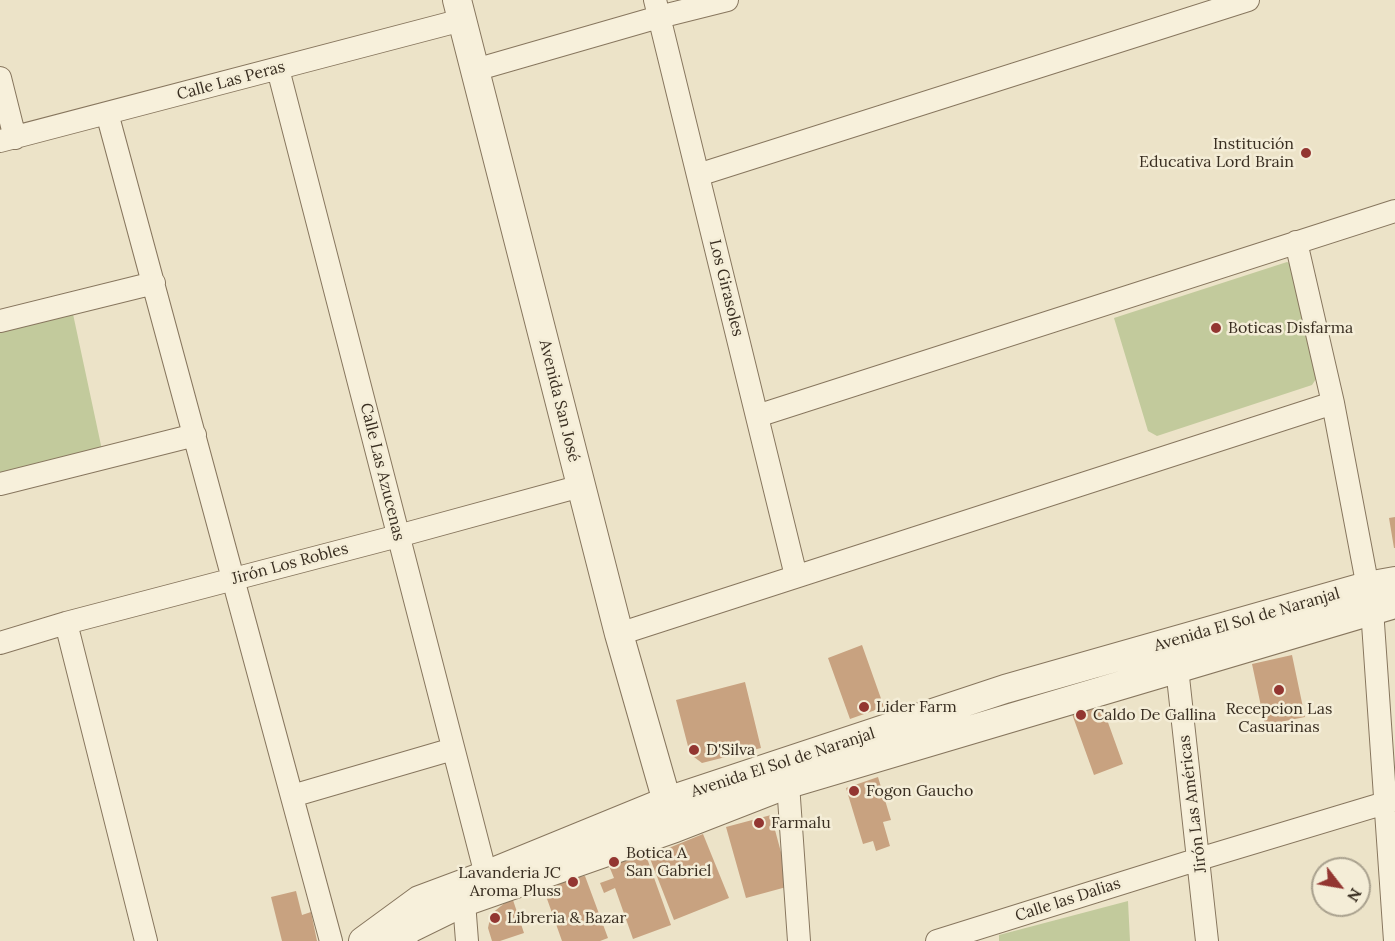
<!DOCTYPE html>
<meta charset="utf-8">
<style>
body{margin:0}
#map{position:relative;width:1395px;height:941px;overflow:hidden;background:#ece3c8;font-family:Lora,serif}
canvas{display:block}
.north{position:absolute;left:1311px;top:857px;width:60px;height:60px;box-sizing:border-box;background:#f4edd7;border:2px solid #a9a18e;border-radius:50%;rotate:121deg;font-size:16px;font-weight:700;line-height:24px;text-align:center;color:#392e21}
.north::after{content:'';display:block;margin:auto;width:21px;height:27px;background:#933631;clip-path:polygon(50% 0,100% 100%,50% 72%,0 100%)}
</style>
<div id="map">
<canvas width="1395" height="941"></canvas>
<div class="north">N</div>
</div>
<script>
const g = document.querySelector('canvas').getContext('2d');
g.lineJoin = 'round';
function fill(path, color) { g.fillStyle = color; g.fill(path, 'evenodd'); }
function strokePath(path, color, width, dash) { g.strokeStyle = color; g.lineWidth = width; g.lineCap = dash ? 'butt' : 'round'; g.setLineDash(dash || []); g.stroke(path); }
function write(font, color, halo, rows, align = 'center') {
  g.font = font + ' Lora,serif'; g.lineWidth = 5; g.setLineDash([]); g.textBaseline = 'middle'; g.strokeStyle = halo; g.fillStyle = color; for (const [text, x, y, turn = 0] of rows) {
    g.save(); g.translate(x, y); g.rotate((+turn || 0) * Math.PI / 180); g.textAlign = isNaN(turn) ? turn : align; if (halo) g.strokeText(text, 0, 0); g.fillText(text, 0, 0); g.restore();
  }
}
fill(new Path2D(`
 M1287 262 1294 265 1316 379 1312 385 1157 436 1148 431 1114 318Z
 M73 314 102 450 0 475V331Z
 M1128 901 1130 941H999V935Z`), '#c2ca9c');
fill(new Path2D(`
 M1395 517V548H1394L1389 518Z
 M862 645 884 707 850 719 828 658Z
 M1292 655 1305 717 1265 725 1252 664Z
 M745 682 761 748 702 763 690 754 676 700Z
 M1101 703 1123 764 1094 775 1072 714Z
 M878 777 891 820 883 822 890 846 876 851 873 841 863 844 846 788Z
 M771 815 790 886 746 898 726 827Z
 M703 834 729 898 674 920 649 856Z
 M643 847 671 925 633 939 615 888 604 893 600 883 614 878 607 861Z
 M585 876 608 938 600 941H562L546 896 554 886 567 878Z
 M296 891 302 915 311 912 317 941H282L271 897Z
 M513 900 524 933 500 941H492L488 928 491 914 506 902Z`), '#c8a280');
const minor = new Path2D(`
 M655 0 796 576
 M278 69 486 875
 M475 70 659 17 727 0
 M0 78 15 138
 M107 113 331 941
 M0 141 462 20
 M698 175 1248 0
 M1296 242 1333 403 1372 609 1395 941
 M0 321 154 283
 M757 416 1395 211
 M0 484 195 435
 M66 623 146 941
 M619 634 1333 403
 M0 643 66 623 398 536 581 486
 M1177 668 1207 941
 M788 784 799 941
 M292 796 453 749
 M464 902 467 941
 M937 941 1199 859 1395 800`);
const tertiary = new Path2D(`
 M457 0 619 634 672 819
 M363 941 419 900 486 875 667 801 1005 689 1367 586 1395 581
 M394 941 411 928 464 902 675 828 788 784 1395 604`);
strokePath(minor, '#87765e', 24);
strokePath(tertiary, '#87765e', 30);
strokePath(minor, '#f7f0db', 22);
strokePath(tertiary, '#f7f0db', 28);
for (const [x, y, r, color] of [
 [1306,153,6,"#933631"],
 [1216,328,6,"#933631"],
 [1279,690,6,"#933631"],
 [864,707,6,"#933631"],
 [1081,715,6,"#933631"],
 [694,750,6,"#933631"],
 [854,791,6,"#933631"],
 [759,823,6,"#933631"],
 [614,862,6,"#933631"],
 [573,882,6,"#933631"],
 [495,918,6,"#933631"]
]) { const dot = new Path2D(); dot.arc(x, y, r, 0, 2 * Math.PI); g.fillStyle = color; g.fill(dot); strokePath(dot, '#f4edd7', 2); }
write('16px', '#392e21', '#f4edd7', [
 ["Calle Las Peras",231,81,-15],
 ["Los Girasoles",726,288,76],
 ["Avenida San José",559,401,76],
 ["Calle Las Azucenas",382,472,76],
 ["Jirón Los Robles",290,564,-15],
 ["Avenida El Sol de Naranjal",1247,620,-16],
 ["Avenida El Sol de Naranjal",783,763,-18],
 ["Jirón Las Américas",1193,804,-97],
 ["Calle las Dalias",1068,900,-18]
]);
write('16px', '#392e21', '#f4edd7', [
 ["Institución",1294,144,"right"],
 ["Educativa Lord Brain",1294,162,"right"],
 ["Boticas Disfarma",1228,328],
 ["Lider Farm",876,707],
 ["Recepcion Las",1279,709,"center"],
 ["Casuarinas",1279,727,"center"],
 ["Caldo De Gallina",1093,715],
 ["D'Silva",706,750],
 ["Fogon Gaucho",866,791],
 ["Farmalu",771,823],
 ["Botica A",626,853],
 ["San Gabriel",626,871],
 ["Lavanderia JC",561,873,"right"],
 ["Aroma Pluss",561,891,"right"],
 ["Libreria & Bazar",507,918]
], 'left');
</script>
